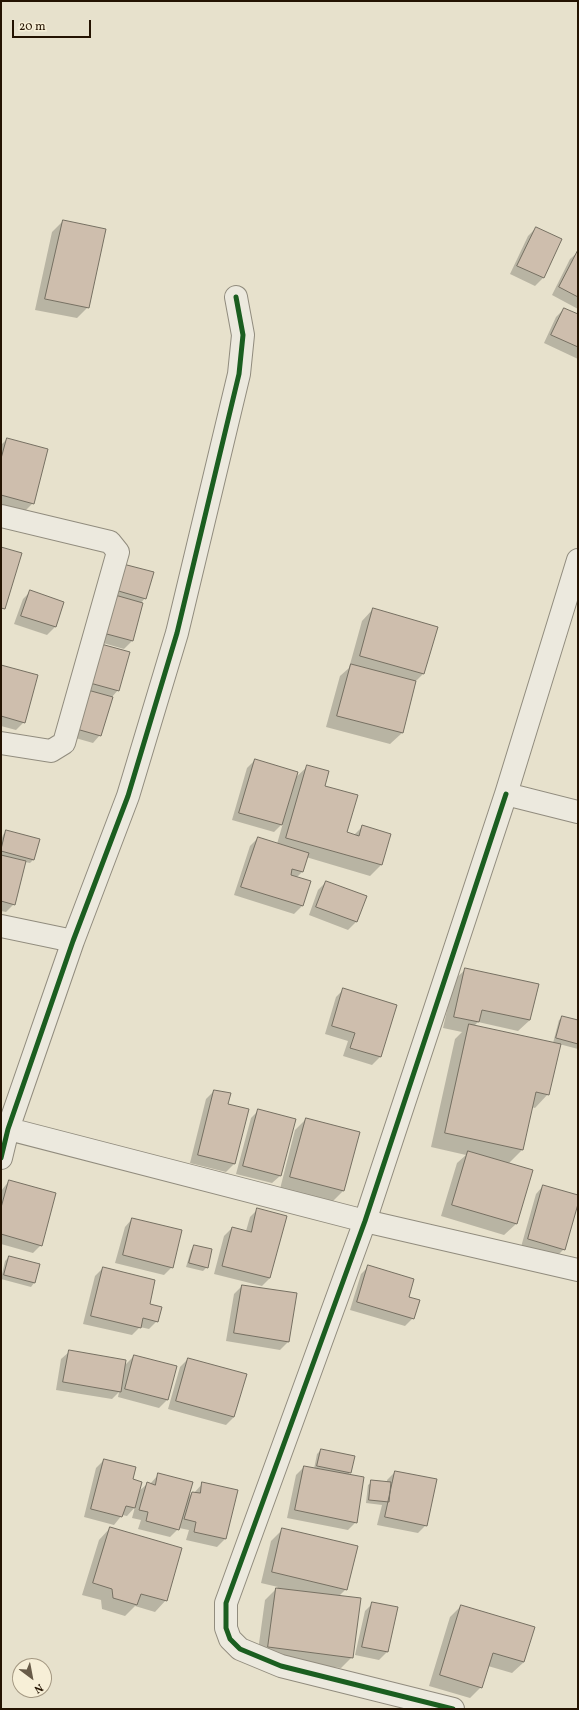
<!DOCTYPE html>
<style>
body{margin:0}
#map{position:relative;width:579px;height:1710px;overflow:hidden;background:#e7e1cc;font-family:Vollkorn,serif}
canvas{display:block}
.frame{position:absolute;inset:0;border:2px solid #241301;pointer-events:none}
.north{position:absolute;left:12px;top:1658px;width:40px;height:40px;box-sizing:border-box;background:#f7efd7;border:1px solid #a39781;border-radius:50%;rotate:148deg;font-size:11px;font-weight:700;line-height:16px;text-align:center;color:#241301}
.north::after{content:'';display:block;margin:auto;width:14px;height:18px;background:#685b48;clip-path:polygon(50% 0,100% 100%,50% 72%,0 100%)}
.scale{position:absolute;left:12px;top:20px;width:79px;height:18px;box-sizing:border-box;border:2px solid #241301;border-top:0;padding-left:5px;font-size:12px;line-height:14px;white-space:nowrap;color:#241301;-webkit-text-stroke:3px #f7efd7;paint-order:stroke}
</style>
<div id="map">
<canvas width="579" height="1710"></canvas>
<div class="frame"></div>
<div class="north">N</div>
<div class="scale">20 m</div>
</div>
<script>
const g = document.querySelector('canvas').getContext('2d');
g.lineJoin = 'round';
function fill(path, color) { g.fillStyle = color; g.fill(path, 'evenodd'); }
function strokePath(path, color, width, dash) { g.strokeStyle = color; g.lineWidth = width; g.lineCap = dash ? 'butt' : 'round'; g.setLineDash(dash || []); g.stroke(path); }
fill(new Path2D(`
 M63 221 88 307 77 318 35 310 52 232Z
 M536 228 560 240 543 278 535 286 510 274 528 236Z
 M578 252V309L552 295 570 259Z
 M564 309 578 316V359L544 343 556 317Z
 M7 439 33 503 25 511 1 505V445Z
 M115 573 145 598 141 603H142L132 641 124 649 96 641Z
 M31 591 63 602 55 627 47 635 14 624 23 599Z
 M373 609 423 674 415 682 402 733 390 744 326 727 340 676 349 668 362 621Z
 M129 653 118 690 112 697 100 735 93 743 65 735 83 692Z
 M1 666 24 722 16 730 1 726Z
 M255 760 295 778 308 766 323 786 346 833 354 835 362 827 381 865 370 876 306 857 302 872 296 878 309 882 302 906 294 914 234 895 250 846 258 838 277 844 283 823 274 832 232 820 247 768Z
 M6 831 34 859 30 863 25 862 14 904 6 912 1 911V841L3 835Z
 M326 882 366 896 356 922 348 930 309 915 318 890Z
 M466 969 537 985 530 1020 518 1031 478 1022 474 1026 553 1043 559 1020 563 1017 578 1021V1049L559 1044 548 1094 535 1108 531 1107 522 1150 508 1164 531 1171 516 1224 504 1235 441 1216 457 1163 466 1155 431 1147 455 1039 462 1032 443 1028 454 980Z
 M344 989 396 1005 380 1057 372 1065 343 1056 348 1041 325 1034 336 997Z
 M214 1091 227 1105 234 1164 226 1172 190 1163 206 1099Z
 M259 1110 280 1176 272 1183 236 1174 251 1118Z
 M306 1119 359 1132 343 1191 332 1202 280 1189 295 1130Z
 M9 1181 41 1245 33 1253 1 1244V1191Z
 M543 1186 578 1196 564 1249 556 1257 521 1247 536 1194Z
 M258 1209 270 1278 262 1286 214 1274 224 1236 232 1228 246 1231 250 1217Z
 M132 1219 172 1267 164 1275 115 1263 125 1227Z
 M195 1246 207 1267 203 1271 186 1267 191 1250Z
 M9 1257 34 1283 31 1287 1 1279 5 1261Z
 M368 1267 407 1297 413 1318 405 1326 350 1310 361 1274Z
 M103 1268 149 1305 157 1321 149 1329 140 1327 132 1335 83 1324 95 1276Z
 M242 1286 288 1342 280 1350 226 1341 234 1294Z
 M69 1352 124 1366 134 1356 175 1367 167 1400 159 1408 118 1397 119 1392 112 1399 56 1390 61 1359Z
 M188 1359 234 1417 226 1425 168 1409 180 1367Z
 M321 1450 350 1472 348 1475 356 1522 348 1530 287 1518 296 1475 304 1467 314 1469 317 1454Z
 M104 1460 132 1480 138 1492 147 1484H150L159 1474 187 1498 192 1493H194L203 1483 225 1539 217 1547 186 1540 189 1530 179 1528 170 1537 138 1529 141 1520 132 1518 135 1507 127 1516 122 1515 114 1525 84 1517 96 1468Z
 M395 1472 426 1525 418 1533 377 1525 382 1505 366 1503 368 1485 372 1482 387 1483V1480Z
 M110 1528 166 1600 155 1612 135 1606 125 1616 102 1609 101 1600 82 1595 99 1540Z
 M283 1529 346 1589 339 1596 352 1657 341 1668 257 1658 265 1600 278 1587 261 1583 271 1541Z
 M373 1603 397 1608 387 1652 379 1660 355 1655 365 1611Z
 M461 1606 524 1662 512 1673 488 1666 481 1687 470 1698 429 1686 450 1617Z`), '#0003');
const building = new Path2D(`
 M63 220 106 229 89 308 45 299Z
 M536 227 562 239 544 278 517 266Z
 M578 250V297L559 287Z
 M564 308 578 314V347L551 335Z
 M7 438 48 449 34 504 1 495V459Z
 M1 547 22 553 5 609 1 608Z
 M123 564 154 572 146 599 115 590Z
 M30 590 64 602 56 627 21 616Z
 M115 595 143 603 133 641 103 633Z
 M373 608 438 627 424 674 360 656Z
 M101 644 130 652 119 691 90 683Z
 M351 664 416 681 403 733 337 716Z
 M1 665 38 675 25 723 1 716Z
 M84 689 113 697 101 736 73 728Z
 M255 759 298 772 282 825 239 813Z
 M307 765 329 771 325 786 358 795 347 832 359 836 362 825 391 834 382 865 286 838Z
 M6 830 40 839 34 860 1 851Z
 M258 837 309 853 303 872 292 869 291 875 311 881 303 906 241 887Z
 M1 855 26 861 15 905 1 901Z
 M326 881 367 896 357 922 316 907Z
 M465 968 539 984 530 1020 482 1010 479 1022 454 1017Z
 M343 988 397 1005 381 1057 350 1048 355 1033 332 1026Z
 M562 1016 578 1020V1044L556 1038Z
 M469 1024 561 1044 549 1095 536 1092 523 1150 445 1133Z
 M214 1090 231 1093 228 1104 249 1109 235 1164 198 1155Z
 M258 1109 296 1119 281 1176 243 1166Z
 M306 1118 360 1132 344 1191 290 1177Z
 M468 1151 533 1170 517 1224 452 1205Z
 M9 1180 56 1193 42 1246 1 1234V1208Z
 M543 1185 578 1195V1204L565 1250 528 1239Z
 M257 1208 287 1216 270 1278 222 1266 232 1227 251 1232Z
 M132 1218 182 1230 173 1268 123 1255Z
 M194 1245 212 1249 208 1268 189 1263Z
 M9 1256 40 1264 35 1283 4 1275Z
 M368 1265 414 1279 409 1297 420 1300 414 1319 357 1302Z
 M103 1267 155 1280 150 1304 162 1307 158 1322 143 1318 141 1328 91 1316Z
 M242 1285 297 1293 289 1342 234 1333Z
 M69 1350 126 1360 121 1392 63 1382Z
 M134 1355 177 1366 168 1400 125 1389Z
 M188 1358 247 1374 234 1417 176 1401Z
 M321 1449 355 1456 351 1473 317 1466Z
 M104 1459 136 1467 133 1479 142 1482 135 1508 126 1506 122 1517 91 1509Z
 M304 1466 364 1477 357 1523 295 1510Z
 M395 1471 437 1479 427 1526 385 1517Z
 M158 1473 193 1482 179 1530 146 1521 148 1512 139 1510 147 1482 155 1485Z
 M371 1480 391 1482 389 1502 369 1500Z
 M202 1482 238 1490 226 1539 194 1532 196 1522 184 1519 192 1492 200 1493Z
 M110 1527 182 1548 167 1601 141 1594 137 1605 113 1598 112 1589 93 1583Z
 M282 1528 358 1546 347 1590 272 1572Z
 M276 1588 361 1598 353 1658 268 1647Z
 M372 1602 398 1607 388 1652 362 1647Z
 M461 1605 535 1627 524 1662 493 1653 482 1688 440 1675Z`);
fill(building, '#cebead');
strokePath(building, '#767062', 1);
const street = new Path2D(`
 M1 516 110 542 118 552 64 743 51 751 1 743
 M578 560 506 794 578 812
 M1 926 73 941
 M1 1127 365 1221 578 1270
 M1 1158 8 1129 73 941 128 796 177 633 239 374 243 335 236 297
 M453 1709 281 1666 240 1649 230 1639 226 1628V1603L365 1221 506 794`);
strokePath(street, '#918c7e', 24);
strokePath(street, '#ece9de', 22);
strokePath(new Path2D(`
 M1 1158 8 1129 73 941 128 796 177 633 239 374 243 335 236 297
 M453 1709 281 1666 240 1649 230 1639 226 1628V1603L365 1221 506 794`), '#1b5e20', 5);
</script>
